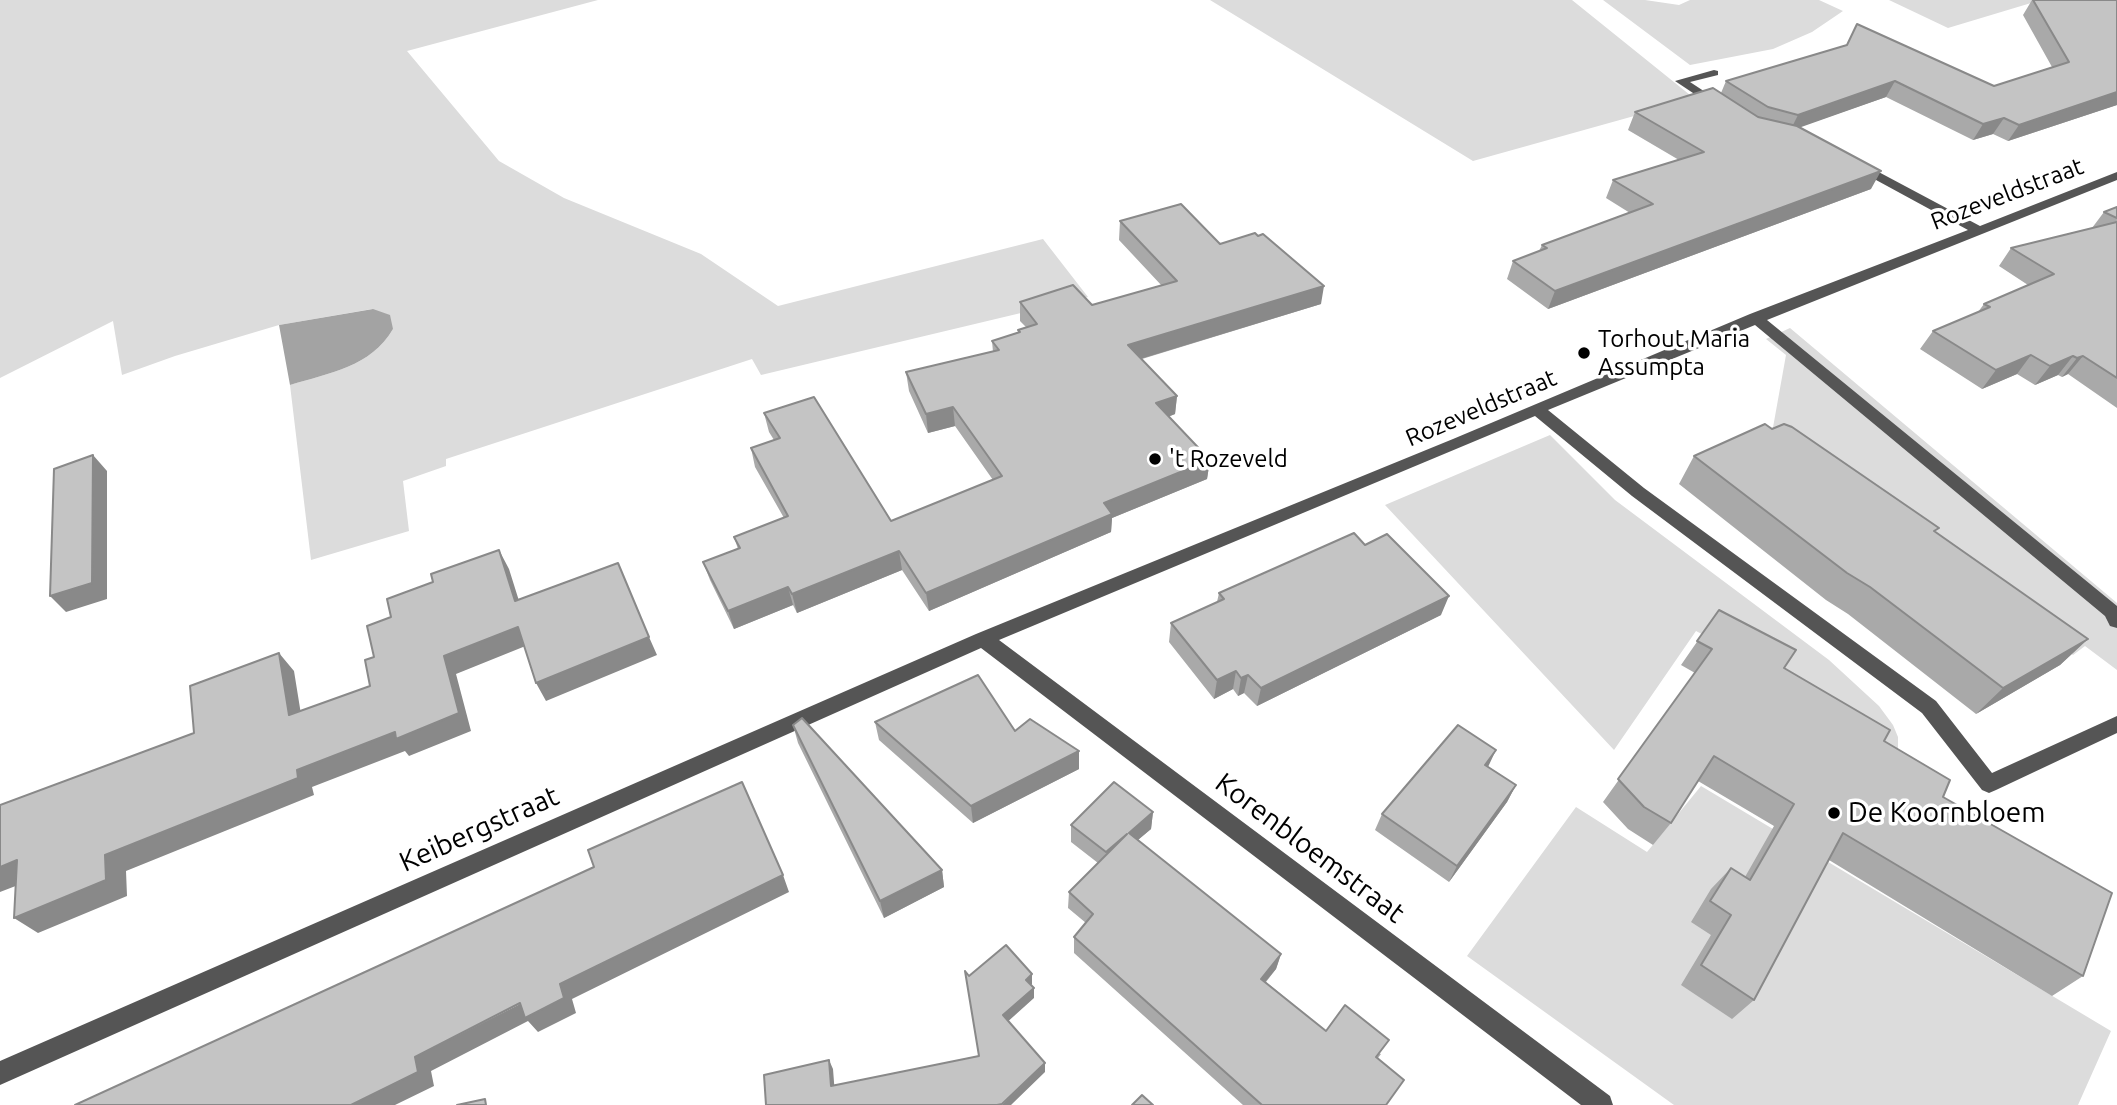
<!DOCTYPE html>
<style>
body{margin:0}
canvas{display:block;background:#fff}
</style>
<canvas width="2117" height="1105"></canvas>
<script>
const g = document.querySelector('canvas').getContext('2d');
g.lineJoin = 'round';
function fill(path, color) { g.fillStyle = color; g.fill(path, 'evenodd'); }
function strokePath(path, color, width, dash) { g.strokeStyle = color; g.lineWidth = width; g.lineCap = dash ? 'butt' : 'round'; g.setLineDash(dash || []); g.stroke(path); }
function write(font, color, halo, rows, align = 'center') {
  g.font = font + ' Ubuntu,sans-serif'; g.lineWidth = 7; g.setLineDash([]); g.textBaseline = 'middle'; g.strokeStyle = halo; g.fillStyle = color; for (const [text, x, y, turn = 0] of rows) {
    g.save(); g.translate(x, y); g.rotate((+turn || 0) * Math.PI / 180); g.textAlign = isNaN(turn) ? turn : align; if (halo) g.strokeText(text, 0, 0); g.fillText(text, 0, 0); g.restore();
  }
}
fill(new Path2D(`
 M0 0H598L407 51 499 161 564 198 701 254 778 306 1043 239 1088 297 761 375 752 359 446 459V466L403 481 409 531 311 560 290 385C329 373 371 367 393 329L372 309 279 325 175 356 122 375 113 321 0 378Z
 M1210 0H1572L1695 99 1473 161Z
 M1603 0H1645L1679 5 1690 0H1819L1843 11 1812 32 1773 49 1690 65Z
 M1889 0H2041L1948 28Z
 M1790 328 2117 603V670L2085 646 2073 655 1768 439 1772 433 1786 355 1766 339Z
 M1550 435 1615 500 1829 660 1879 706 1893 725 1898 737V750L1777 674 1696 631 1614 750 1385 505Z
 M1701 786 2111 1031 2078 1105H1674L1467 956 1576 807 1647 852Z`), '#dcdcdc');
fill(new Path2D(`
 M373 309 390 315 393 329C371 367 329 373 290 385L279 325Z`), '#a3a3a3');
fill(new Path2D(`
 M1714 70 1718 71V75L1690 82 1722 103V107H1714L1675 81Z
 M1858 161 1980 226 2117 172V180L1767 320 2117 606V628L2110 626 2105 616 1755 325 1548 410 1644 488 1936 701 1992 773 2117 716V733L1996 790 1989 793 1982 790 1922 713 1632 496 1535 416 999 640 1610 1096 1613 1105H1581L981 648 0 1085V1061L976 634 1453 439 1750 314 1968 230 1854 168 1852 165Z`), '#555');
fill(new Path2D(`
 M2032 0H2117V105L2008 141 1993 134 1973 140 1886 97 1799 127 1871 189 1548 309 1507 279 1513 261 1539 251 1542 245 1630 213 1606 198 1613 180 1679 160 1628 130 1635 112 1721 93 1726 81 1847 45 1994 86 2052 67 2023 15Z
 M2117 207V408L2068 374 2062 377 2058 375 2035 385 2017 374 1982 389 1920 349 1933 331 1978 312 1984 304 2028 285 1999 266 2011 248 2092 228 2104 212Z
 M1120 221 1220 244 1321 304 1142 359 1177 396 1175 414 1168 417 1210 460 1207 479 1112 518 1111 532 929 611 902 570 797 613 793 605 734 629 710 580 703 562 738 549 734 537 784 518 755 467 751 448 774 440 769 432 764 413 891 521 993 480 955 426 928 433 909 391 906 372 993 352 992 341 1018 333V330L1026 327 1020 321V302L1092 305 1162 286 1119 240Z
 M1694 456 1936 532 2088 639 2060 665 1976 714 1848 614 1826 600 1679 484Z
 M1365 545 1441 615 1257 706 1244 693 1238 696 1233 689 1214 699 1169 642 1171 623 1217 602 1219 593Z
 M1719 610 1784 668 1884 741 1943 797 2083 976 2052 996 1829 860 1754 1000 1732 1019 1681 985 1711 935 1691 922 1711 889 1731 868 1745 877 1774 826 1698 781 1671 823 1653 845 1628 829 1603 802 1695 673 1681 665Z
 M875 722 1015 731 1079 751V769L973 823 879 740Z
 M793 725 942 870 944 887 884 918 798 743Z
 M1488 767 1516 785 1507 802 1449 882 1375 830 1382 814Z
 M1153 812 1151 829 1138 840 1281 954 1276 969 1266 982 1326 1031 1381 1054 1378 1058 1387 1105H1243L1074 953V937L1086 923 1068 908 1069 892 1098 863 1071 842V825Z`), '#a9a9a9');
fill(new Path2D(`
 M1895 81 1886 97 1790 131 1798 115Z
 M2117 92V105L2008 141 2019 125Z
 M2004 118 1993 134 1973 140 1983 124Z
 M1881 171 1871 189 1548 309 1555 291Z
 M1324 286 1321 304 1127 363 1128 345Z
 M2031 355 2017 374 1982 389 1996 370Z
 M2073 356 2058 375 2035 385 2050 366Z
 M2083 356 2068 374 2062 377 2077 358Z
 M1177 396 1175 414 1154 422 1156 403Z
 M953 407 955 426 928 433 926 414Z
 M93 455 107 471V599L66 612 50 596Z
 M1210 460 1207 479 1112 518 1111 532 929 611 926 593 1104 503Z
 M499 550 509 569 525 620 515 601Z
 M899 551 902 570 797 613 792 594Z
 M788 587 793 605 734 629 728 611Z
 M1449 596 1441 615 1257 706 1261 688Z
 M518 627 528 645 456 674 471 731 409 756 405 751 312 787 314 795 126 871 127 896 38 933 14 918 105 855 297 770 395 732 444 656Z
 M649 637 657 655 546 701 536 683Z
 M2088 639 2060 665 1976 714 2003 688Z
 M279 653 294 671 304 733 289 715Z
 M1236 671 1233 689 1214 699 1217 680Z
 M1248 675 1244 693 1238 696 1241 678Z
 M1496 750 1488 767 1485 765Z
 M1079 751V769L973 823 971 806Z
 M1516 785 1507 802 1449 882 1457 866Z
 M1153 812 1151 829 1127 849 1129 833Z
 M17 860 39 877 0 892V867Z
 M942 870 944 887 884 918 880 901Z
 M783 875 789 892 572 999 576 1013 538 1032 528 1021 431 1071 434 1086 395 1105H351L415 1057 560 984Z
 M1281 954 1276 969 1256 993 1261 979Z
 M1032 974V984L1026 990V980Z
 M1034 988V998L1004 1025 1003 1015Z
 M829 1060 833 1069 835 1095 831 1086Z
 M1045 1063V1072L1011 1105H1002Z`), '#898989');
const building = new Path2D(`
 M2033 0H2117V92L2019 125 2004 118 1983 124 1895 81 1798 115 1768 107 1726 81 1847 45 1857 24 1994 86 2069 62Z
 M1713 88 1758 117 1797 126 1881 171 1555 291 1513 261 1547 248 1542 245 1653 204 1613 180 1704 152 1635 112Z
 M1181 204 1220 244 1255 233 1258 236 1263 234 1324 286 1128 345 1177 396 1156 403 1210 460 1104 503 1112 514 926 593 899 551 792 594 788 587 728 611 703 562 740 548 734 537 788 516 751 448 780 438 764 413 814 397 891 521 1002 476 953 407 926 414 906 372 999 350 992 341 1020 332 1018 330 1037 324 1020 302 1073 285 1092 305 1177 281 1120 221Z
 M2117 207V218L2104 212Z
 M2117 222V378L2083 356 2077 358 2073 356 2050 366 2031 355 1996 370 1933 331 1990 307 1984 304 2054 274 2011 248Z
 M1765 424 1772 429 1784 424 1792 427 1939 528 1934 531 2088 639 2003 688 1870 587 1847 573 1694 456Z
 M93 455 92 583 50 596 54 469Z
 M1354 533 1365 545 1387 534 1449 596 1261 688 1248 675 1241 678 1236 671 1217 680 1171 623 1224 599 1219 593Z
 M499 550 515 601 618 563 649 637 536 683 518 627 444 656 459 713 396 739 395 732 297 770 298 778 105 855 106 880 14 918 17 860 0 867V805L194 733 190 686 279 653 289 715 370 686 365 660 374 657 367 626 391 617 387 599 433 582 431 574Z
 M1719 610 1796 650 1784 668 1890 730 1884 741 1950 780 1943 797 2112 893 2083 976 1843 833 1754 1000 1701 965 1731 915 1710 901 1731 868 1750 880 1794 804 1714 756 1671 823 1644 807 1618 779 1712 649 1697 641Z
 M978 675 1015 731 1030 719 1079 751 971 806 875 722Z
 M802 718 942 870 880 901 793 725Z
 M1458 725 1496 750 1485 765 1516 785 1457 866 1382 814Z
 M742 782 783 875 560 984 564 998 525 1018 520 1003 415 1057 418 1072 351 1105H75L594 867 588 850Z
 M1114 782 1153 812 1129 833 1281 954 1261 979 1326 1031 1345 1005 1389 1040 1376 1057 1404 1080 1386 1105H1262L1074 937 1093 914 1069 892 1127 834 1106 852 1071 825Z
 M1006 945 1032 974 1026 980 1034 988 1003 1015 1045 1063 1002 1104 997 1105H766L764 1075 829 1060 831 1086 979 1056 965 971 969 976Z
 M1142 1095 1153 1105H1132Z
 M485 1099 486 1105H457Z`);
fill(building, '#c4c4c4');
strokePath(building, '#898989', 2);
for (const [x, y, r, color] of [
 [1584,353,7,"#000"],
 [1155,459,7,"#000"],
 [1834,813,7,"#000"]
]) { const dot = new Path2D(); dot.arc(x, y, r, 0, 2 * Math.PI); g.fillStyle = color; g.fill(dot); strokePath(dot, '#fff', 2.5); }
write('24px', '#000', '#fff', [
 ["Rozeveldstraat",2007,194,-21],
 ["Rozeveldstraat",1481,408,-23]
]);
write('24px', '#000', '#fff', [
 ["Torhout Maria",1598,339],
 ["Assumpta",1598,367],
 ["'t Rozeveld",1169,459]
], 'left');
write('28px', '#000', '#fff', [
 ["De Koornbloem",1848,813]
], 'left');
write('28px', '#000', '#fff', [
 ["Keibergstraat",479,829,-24],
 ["Korenbloemstraat",1310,848,37]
]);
</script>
